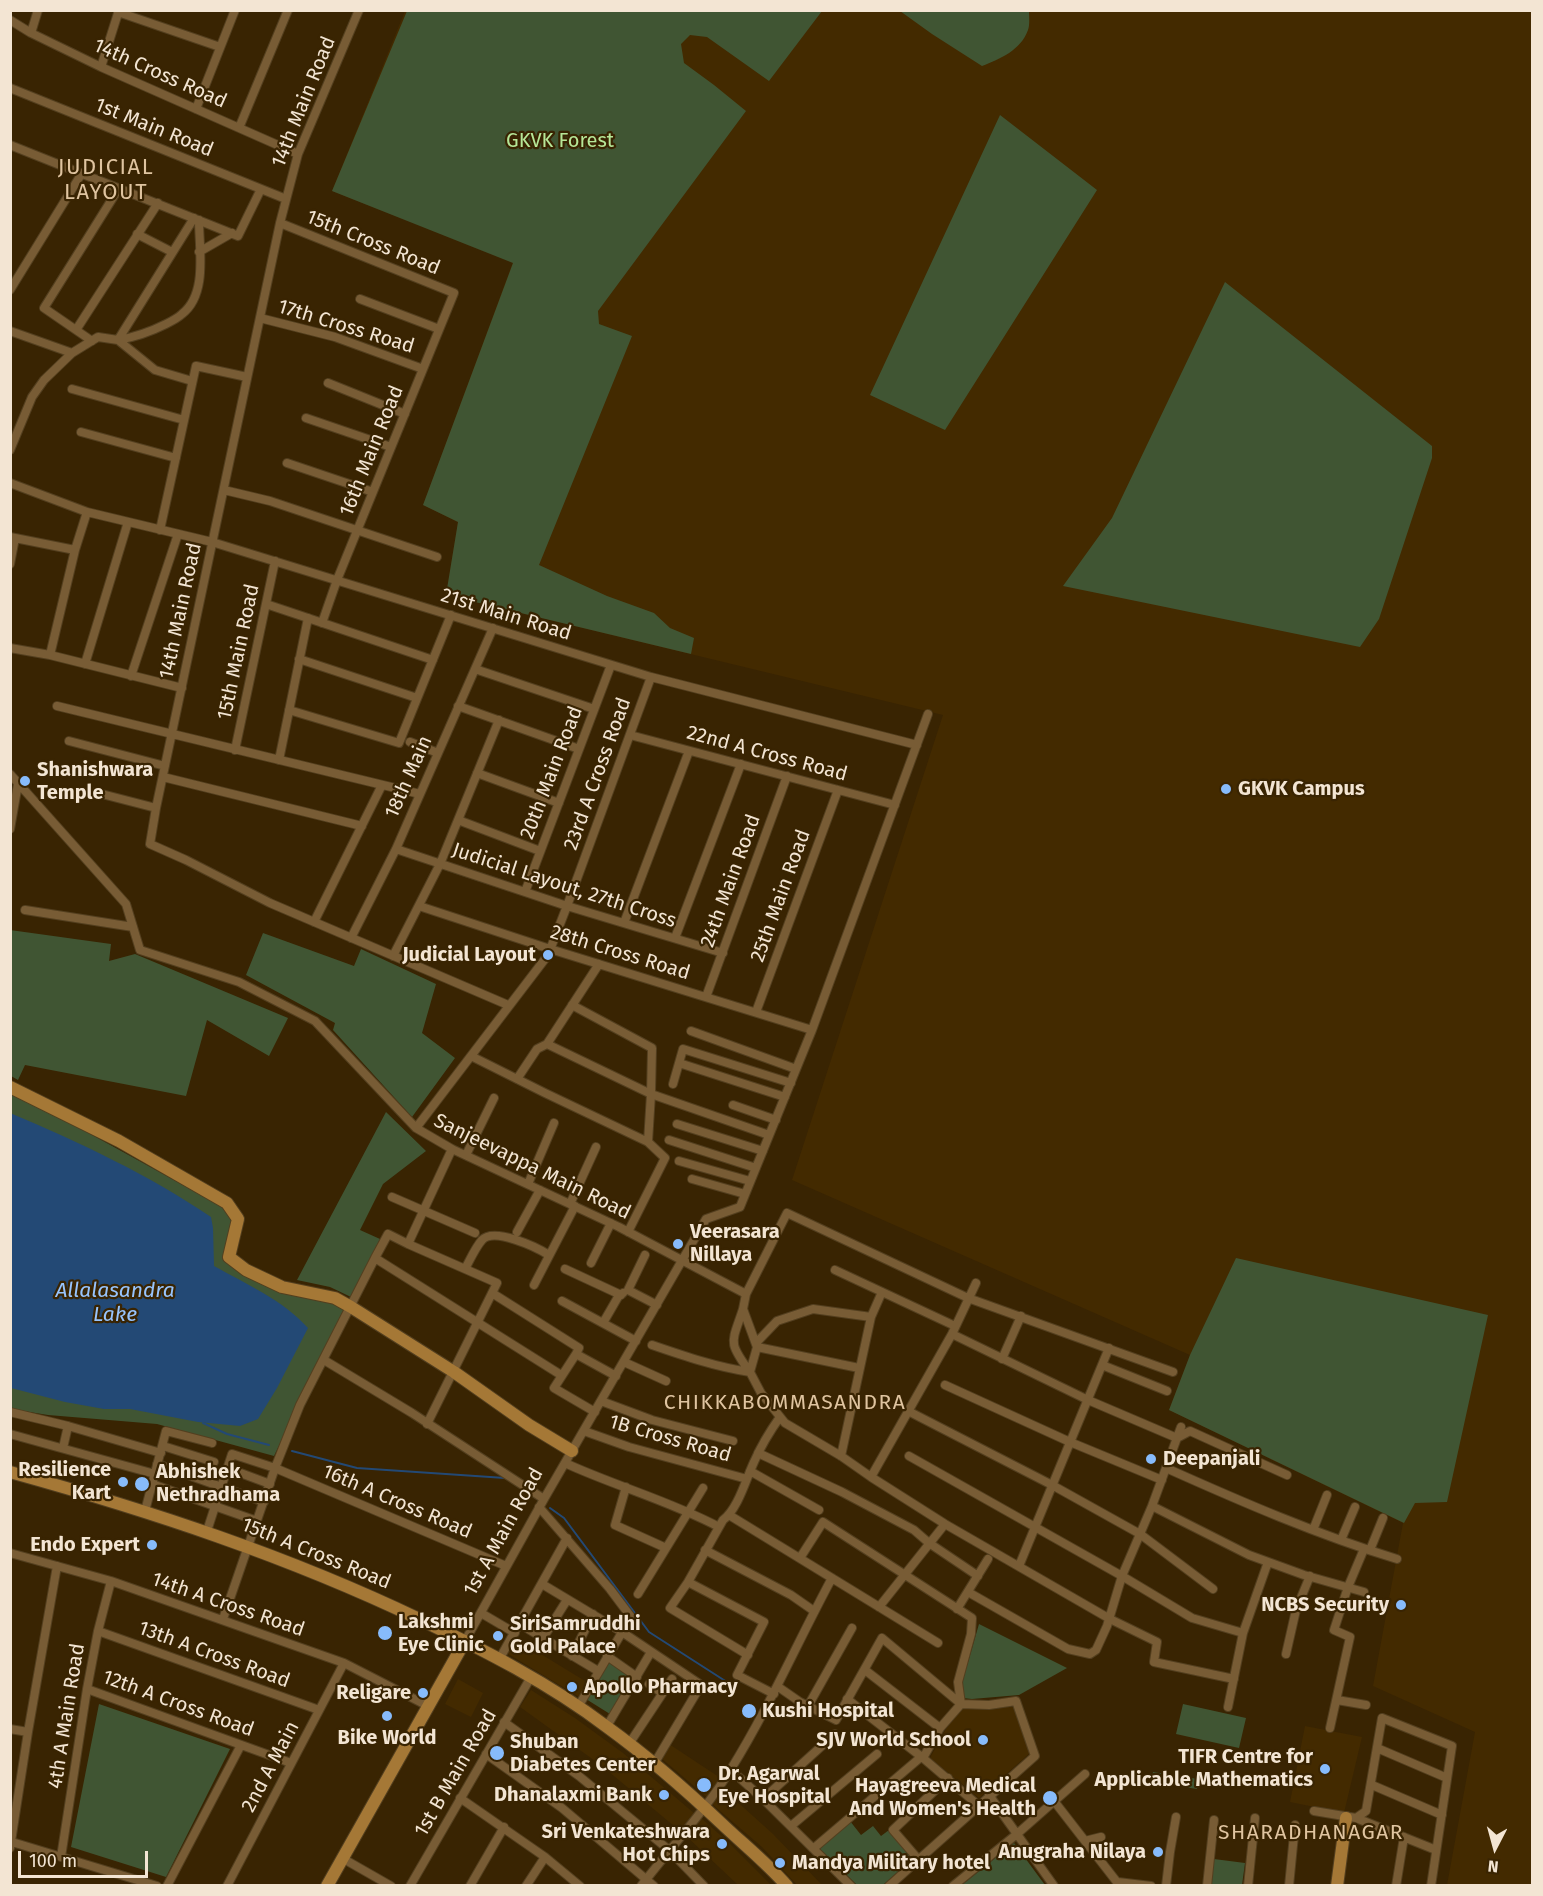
<!DOCTYPE html>
<style>
body{margin:0}
#map{position:relative;width:1543px;height:1896px;overflow:hidden;background:#392402;font-family:"Fira Sans",sans-serif}
canvas{display:block}
.frame{position:absolute;inset:0;border:12px solid #f3e5d3;pointer-events:none}
.north{position:absolute;left:1465px;top:1818px;width:60px;height:60px;-webkit-text-stroke:4px #392402;paint-order:stroke;rotate:186deg;font-size:16px;font-weight:700;line-height:24px;text-align:center;color:#f3e5d3}
.north::after{content:'';display:block;margin:auto;width:21px;height:27px;background:#f3e5d3;clip-path:polygon(50% 0,100% 100%,50% 72%,0 100%)}
.scale{position:absolute;left:18px;top:1851px;width:130px;height:27px;box-sizing:border-box;border:3px solid #f3e5d3;border-top:0;padding-left:8px;font-size:18px;line-height:21px;white-space:nowrap;color:#f3e5d3;-webkit-text-stroke:4px #392402;paint-order:stroke}
</style>
<div id="map">
<canvas width="1543" height="1896"></canvas>
<div class="frame"></div>
<div class="north">N</div>
<div class="scale">100 m</div>
</div>
<script>
const g = document.querySelector('canvas').getContext('2d');
g.lineJoin = 'round';
function fill(path, color) { g.fillStyle = color; g.fill(path, 'evenodd'); }
function strokePath(path, color, width, dash) { g.strokeStyle = color; g.lineWidth = width; g.lineCap = dash ? 'butt' : 'round'; g.setLineDash(dash || []); g.stroke(path); }
function write(font, color, halo, rows, align = 'center') {
  g.font = font + ' "Fira Sans",sans-serif'; g.lineWidth = 4.5; g.setLineDash([]); g.textBaseline = 'middle'; g.strokeStyle = halo; g.fillStyle = color; for (const [text, x, y, turn = 0] of rows) {
    g.save(); g.translate(x, y); g.rotate((+turn || 0) * Math.PI / 180); g.textAlign = isNaN(turn) ? turn : align; if (halo) g.strokeText(text, 0, 0); g.fillText(text, 0, 0); g.restore();
  }
}
fill(new Path2D(`
 M405 11H1532V1885H1447L1475 1732 1373 1686 1403 1523 1169 1410 1190 1355 792 1180 943 715 446 595 458 522 423 505 513 262 332 191Z
 M513 1637 590 1684 581 1698 505 1652Z
 M458 1679 483 1693 471 1717 445 1704Z
 M531 1690 575 1718 623 1753 694 1813 680 1831 602 1766 520 1707Z
 M964 1707H1015L1030 1753 979 1798 930 1758 947 1727Z
 M1305 1726 1362 1737 1344 1813 1290 1802Z
 M669 1744 722 1779 708 1798 661 1758Z
 M723 1789 773 1834 822 1885H797L762 1847 712 1804Z
 M700 1817 728 1842 771 1885H738L685 1835Z`), '#432a00');
fill(new Path2D(`
 M407 11H822L769 81 707 37 690 35 681 44 684 63 714 85 746 111 598 311 599 324 632 336 539 565 607 596 654 613 670 628 694 638 691 654 446 595 458 522 423 505 513 263 332 191Z
 M900 11H1029C1029 17 1030 25 1028 30 1021 50 1000 59 982 66L932 34Z
 M1000 115 1097 190 945 430 870 395Z
 M1225 282 1432 446V458L1379 619 1360 647 1063 586 1112 518Z
 M10 930 111 944 109 961 135 954 288 1018 269 1056 207 1020 186 1096 25 1065 18 1080 11 1076Z
 M263 933 354 966 361 949 436 984 422 1033 455 1058 412 1117 333 1030 335 1023 246 975Z
 M10 1093 74 1125 223 1207 233 1219 224 1260 330 1302 344 1309 274 1456 157 1424 48 1415 11 1409Z
 M386 1112 426 1151 383 1184 360 1230 380 1239 351 1297 330 1287 297 1280Z
 M1236 1258 1488 1315 1447 1502 1415 1503 1404 1523 1169 1410 1190 1355Z
 M979 1624 1067 1668 1019 1695 972 1699 963 1698 962 1683Z
 M608 1661 633 1679 610 1714 586 1699Z
 M99 1704 230 1749 166 1877 71 1847Z
 M1183 1704 1246 1718 1239 1748 1176 1734Z
 M1153 1772 1198 1779 1197 1789 1151 1782Z
 M850 1821 861 1835 873 1826 881 1836 889 1830 912 1859 883 1885H857L818 1847Z
 M1014 1843 1045 1885H962Z
 M1214 1859 1245 1863 1242 1885 1211 1886Z`), '#405533');
fill(new Path2D(`
 M10 1113C79 1142 149 1175 211 1217L213 1228 214 1266C246 1284 283 1300 308 1328L277 1388 258 1419 240 1426 198 1422 130 1409H104L65 1402 11 1388Z`), '#234975');
strokePath(new Path2D(`
 M203 1423 227 1434 269 1445
 M292 1451 357 1468 505 1478
 M550 1508 564 1518 649 1632 730 1684`), '#234975', 2);
const street = new Path2D(`
 M359 10 298 154 280 223 156 808 150 844 186 860 270 903 508 1005
 M118 12 220 47
 M10 20 31 33 101 67 298 154
 M31 33 38 10
 M101 67 119 10
 M10 88 286 199
 M196 109 235 10
 M239 128 288 10
 M10 145 238 236 261 189
 M280 223 454 293 337 580 322 623
 M137 234 172 252
 M199 252 232 233
 M10 290 82 173
 M360 299 439 329
 M260 318 335 337 423 369
 M76 330 44 308 119 188
 M10 331 72 353
 M118 340C136 337 150 332 166 324 172 321 178 318 182 314 208 294 199 249 199 220
 M118 340 155 370 192 381
 M92 341 76 330 158 203
 M328 383 405 414
 M72 389 184 420
 M306 418 391 447
 M81 432 176 458
 M10 450 32 397 44 380 72 353 98 337 118 340 194 218
 M287 463 373 492
 M10 483 87 512 212 542 651 677 917 745
 M224 490 270 501 437 557
 M160 530 196 366 247 377
 M10 537 75 550
 M10 564 15 538
 M266 604 433 660
 M10 648 50 655 182 688
 M50 655 75 550 87 512
 M299 659 417 698
 M85 664 128 522
 M475 669 594 709
 M131 676 178 534
 M57 706 420 794
 M458 706 579 749
 M289 710 399 743 451 615
 M630 735 895 805
 M69 741 165 766
 M410 742 438 753
 M235 750 275 561
 M279 760 308 618
 M477 773 559 803
 M10 774 126 904 140 950 239 982 315 1021 416 1128 452 1149 619 1227 746 1294 787 1213 968 1298 1173 1372
 M163 777 362 826
 M94 792 156 808
 M458 820 540 851
 M10 829 18 784
 M396 849 567 906 723 953
 M525 892 611 665
 M419 906 550 949 812 1030
 M25 910 133 927
 M314 922 382 785
 M624 923 689 751
 M351 938 396 849 493 628
 M675 938 741 764
 M393 956 440 864 499 720
 M706 997 787 776
 M572 1005 652 1048 651 1094 769 1135
 M756 1012 838 790
 M691 1031 796 1069
 M547 1044 651 1094 648 1142 665 1158 628 1232
 M547 1044 599 964
 M471 1056 545 1093 648 1142
 M679 1063 683 1049 791 1083
 M517 1079 537 1049 547 1044
 M673 1084 679 1063 785 1097
 M733 1105 776 1120
 M677 1124 763 1151
 M416 1128 548 955 567 906 651 677
 M669 1140 756 1168
 M466 1155 494 1098
 M679 1161 750 1181
 M692 1179 745 1194
 M528 1184 554 1123
 M392 1197 475 1233
 M570 1204 596 1147
 M517 1232 540 1190
 M645 1255 628 1290 657 1305
 M375 1258 388 1234 408 1244
 M591 1263 611 1223
 M465 1269C470 1260 475 1248 482 1240 494 1227 536 1247 549 1255
 M565 1269 621 1295
 M835 1270 955 1326
 M534 1285 575 1206
 M492 1293 579 1348 576 1354 616 1376
 M746 1294 743 1309 757 1347 750 1372 761 1393 785 1423 841 1456 871 1477 945 1524 1110 1619 1157 1642 1154 1662 1234 1679
 M562 1301 636 1341
 M743 1309C732 1343 727 1341 750 1372
 M871 1317 882 1292
 M603 1323 618 1297 623 1293
 M952 1334 1088 1400 1177 1438 1190 1431 1287 1475
 M756 1343 777 1321 813 1309 871 1317 841 1456
 M652 1345C684 1356 716 1367 750 1372
 M757 1347 859 1368
 M576 1354 554 1388 595 1412
 M1002 1359 1021 1316
 M324 1360 412 1413 544 1499
 M624 1362 666 1381
 M1102 1365 1167 1391
 M945 1385 1070 1442 1162 1480
 M601 1401 652 1420 733 1441
 M908 1411 1052 1485 1140 1534 1213 1589
 M10 1412 68 1426 161 1453
 M427 1424 497 1283 408 1244 452 1149
 M584 1431 629 1447 747 1479
 M10 1434 155 1474
 M163 1446 214 1462
 M63 1448 68 1426
 M758 1453 842 1492 914 1530 929 1543 978 1576
 M909 1456 1122 1576 1192 1618 1243 1633
 M565 1463C615 1486 670 1501 719 1527
 M157 1464 264 1502
 M227 1468 270 1484
 M1166 1468C1242 1502 1318 1535 1397 1559
 M750 1471 819 1510
 M871 1477 952 1334 976 1283
 M152 1484 257 1521
 M626 1487 615 1525 666 1548
 M1152 1506 1249 1555 1304 1575 1364 1592
 M539 1507 610 1589 631 1617 578 1707
 M145 1511 166 1431 212 1443
 M729 1515 938 1643
 M1313 1530 1327 1495
 M207 1531 232 1454 275 1468 506 1566
 M1341 1540 1355 1507
 M705 1550 791 1595 814 1611
 M1370 1550 1383 1518
 M10 1553 111 1581 344 1663 428 1706
 M800 1558 823 1522 972 1618 971 1634 958 1682 961 1704
 M1019 1566 1109 1348
 M688 1582 670 1608 748 1655
 M542 1584 622 1632 701 1685 654 1764
 M968 1592 1068 1649 1090 1654 1096 1650 1107 1626 1122 1576 1152 1506 1181 1427
 M638 1594 703 1488
 M879 1607 945 1524
 M957 1609 988 1559
 M481 1613 515 1633
 M223 1619 275 1468 300 1405 375 1258 561 1375
 M520 1624 543 1638 567 1600
 M98 1631 319 1710
 M543 1638 598 1671
 M465 1641 544 1499 706 1219 740 1207 812 1030 928 714
 M1286 1654 1296 1610 1310 1576
 M572 1656 593 1614
 M607 1656 637 1677
 M500 1658 567 1538
 M865 1670 940 1728
 M649 1684 662 1693
 M777 1686 800 1702 836 1720 882 1638 961 1704 989 1705 1016 1701 1035 1756 889 1886
 M87 1689 291 1763
 M774 1694 737 1675 764 1622 688 1582 723 1520C738 1509 746 1479 754 1462 761 1446 770 1431 780 1417
 M847 1699 923 1758 940 1728 961 1704
 M1337 1700 1366 1705
 M808 1706 852 1628
 M1228 1707 1243 1633 1268 1562
 M504 1722 579 1776 669 1850 704 1886
 M607 1726 651 1652
 M1330 1728 1350 1637 1334 1630 1348 1587 1364 1549
 M10 1729 28 1732
 M629 1744 672 1679
 M1377 1748 1447 1778
 M486 1754 562 1808 654 1886
 M923 1758 978 1805
 M731 1770 763 1799 851 1886
 M1372 1785 1442 1815
 M989 1795 1054 1886
 M460 1798 545 1857 580 1886
 M763 1799 835 1734
 M1054 1801 1085 1841
 M1314 1811 1356 1818 1366 1811 1382 1718 1452 1746 1431 1886
 M1356 1818 1436 1850
 M791 1826 877 1754
 M1101 1837 1085 1841 1120 1886
 M12 1842 157 1886
 M10 1848 28 1732 57 1566
 M814 1848 921 1757
 M61 1857 87 1689 98 1631 111 1581
 M342 1858 391 1886
 M918 1859 893 1830 948 1778
 M1118 1882 1151 1886
 M167 1886 241 1745
 M227 1886 344 1663
 M410 1886 531 1677
 M470 1886 504 1827
 M526 1886 545 1857
 M641 1886C671 1847 706 1810 731 1769 769 1708 798 1641 832 1578
 M953 1886 1017 1834 1085 1774
 M1166 1886 1170 1852 1176 1817
 M1207 1886 1214 1820
 M1248 1886 1255 1818
 M1289 1886 1295 1825
 M1396 1886 1404 1837`);
const secondary = new Path2D(`
 M10 1087 119 1141 227 1203 238 1219 229 1257 246 1270 282 1287 335 1298 351 1307 454 1372 529 1425 572 1451
 M10 1472C151 1511 287 1556 419 1619 484 1650 549 1683 607 1727 647 1756 685 1789 721 1823 743 1844 767 1863 787 1886
 M327 1886 465 1641
 M1337 1886 1346 1818`);
strokePath(street, '#533f1f', 10);
strokePath(secondary, '#533f1f', 14);
strokePath(street, '#785c35', 8);
strokePath(secondary, '#a57836', 12);
for (const [x, y, r, color] of [
 [25,781,6,"#87bbfb"],
 [1226,789,6,"#87bbfb"],
 [548,955,6,"#87bbfb"],
 [678,1244,6,"#87bbfb"],
 [1151,1459,6,"#87bbfb"],
 [123,1482,6,"#87bbfb"],
 [142,1484,8,"#87bbfb"],
 [152,1545,6,"#87bbfb"],
 [1401,1605,6,"#87bbfb"],
 [385,1633,8,"#87bbfb"],
 [498,1636,6,"#87bbfb"],
 [572,1687,6,"#87bbfb"],
 [423,1693,6,"#87bbfb"],
 [749,1711,8,"#87bbfb"],
 [387,1716,6,"#87bbfb"],
 [983,1740,6,"#87bbfb"],
 [497,1753,8,"#87bbfb"],
 [1325,1769,6,"#87bbfb"],
 [704,1785,8,"#87bbfb"],
 [664,1795,6,"#87bbfb"],
 [1050,1798,8,"#87bbfb"],
 [722,1844,6,"#87bbfb"],
 [1158,1852,6,"#87bbfb"],
 [780,1863,6,"#87bbfb"]
]) { const dot = new Path2D(); dot.arc(x, y, r, 0, 2 * Math.PI); g.fillStyle = color; g.fill(dot); strokePath(dot, '#392402', 2); }
write('20px', '#f3e5d3', '#392402', [
 ["14th Cross Road",160,74,24],
 ["14th Main Road",304,102,-68],
 ["1st Main Road",154,128,22],
 ["15th Cross Road",373,243,22],
 ["17th Cross Road",346,327,17],
 ["16th Main Road",372,451,-68],
 ["14th Main Road",181,611,-78],
 ["21st Main Road",506,615,17],
 ["15th Main Road",239,652,-78],
 ["22nd A Cross Road",767,754,15],
 ["20th Main Road",552,773,-69],
 ["23rd A Cross Road",598,774,-70],
 ["18th Main",409,777,-66],
 ["24th Main Road",731,881,-70],
 ["Judicial Layout, 27th Cross",564,886,18],
 ["25th Main Road",781,896,-70],
 ["28th Cross Road",620,953,17],
 ["Sanjeevappa Main Road",532,1167,26],
 ["1B Cross Road",670,1439,16],
 ["16th A Cross Road",397,1502,23],
 ["1st A Main Road",504,1532,-61],
 ["15th A Cross Road",316,1554,22],
 ["14th A Cross Road",228,1605,19],
 ["13th A Cross Road",214,1655,20],
 ["12th A Cross Road",178,1704,20],
 ["4th A Main Road",67,1716,-81],
 ["2nd A Main",271,1767,-62],
 ["1st B Main Road",456,1773,-60]
]);
write('20px', '#b6e798', '#392402', [
 ["GKVK Forest",560,141]
]);
write('bold 20px', '#f3e5d3', '#392402', [
 ["Shanishwara",37,770],
 ["Temple",37,793],
 ["GKVK Campus",1238,789],
 ["Judicial Layout",536,955,"right"],
 ["Veerasara",690,1232],
 ["Nillaya",690,1255],
 ["Deepanjali",1163,1459],
 ["Resilience",111,1470,"right"],
 ["Kart",111,1493,"right"],
 ["Abhishek",156,1472],
 ["Nethradhama",156,1495],
 ["Endo Expert",140,1545,"right"],
 ["NCBS Security",1389,1605,"right"],
 ["Lakshmi",398,1622],
 ["Eye Clinic",398,1645],
 ["SiriSamruddhi",510,1624],
 ["Gold Palace",510,1647],
 ["Apollo Pharmacy",584,1687],
 ["Religare",411,1693,"right"],
 ["Kushi Hospital",762,1711],
 ["Bike World",387,1738,"center"],
 ["SJV World School",971,1740,"right"],
 ["Shuban",510,1742],
 ["Diabetes Center",510,1765],
 ["TIFR Centre for",1313,1757,"right"],
 ["Applicable Mathematics",1313,1780,"right"],
 ["Dr. Agarwal",718,1774],
 ["Eye Hospital",718,1797],
 ["Hayagreeva Medical",1036,1786,"right"],
 ["And Women's Health",1036,1809,"right"],
 ["Dhanalaxmi Bank",652,1795,"right"],
 ["Sri Venkateshwara",710,1832,"right"],
 ["Hot Chips",710,1855,"right"],
 ["Anugraha Nilaya",1146,1852,"right"],
 ["Mandya Military hotel",792,1863]
], 'left');
write('italic 21px', '#97c4fd', '#392402', [
 ["Allalasandra",115,1291],
 ["Lake",115,1315]
]);
g.letterSpacing = '1.5px';
write('21px', '#dfc4a0', '#392402', [
 ["CHIKKABOMMASANDRA",785,1403],
 ["SHARADHANAGAR",1311,1833]
]);
g.letterSpacing = '0px';
g.letterSpacing = '1.5px';
write('22px', '#dfc4a0', '#392402', [
 ["JUDICIAL",106,168],
 ["LAYOUT",106,193]
]);
g.letterSpacing = '0px';
</script>
